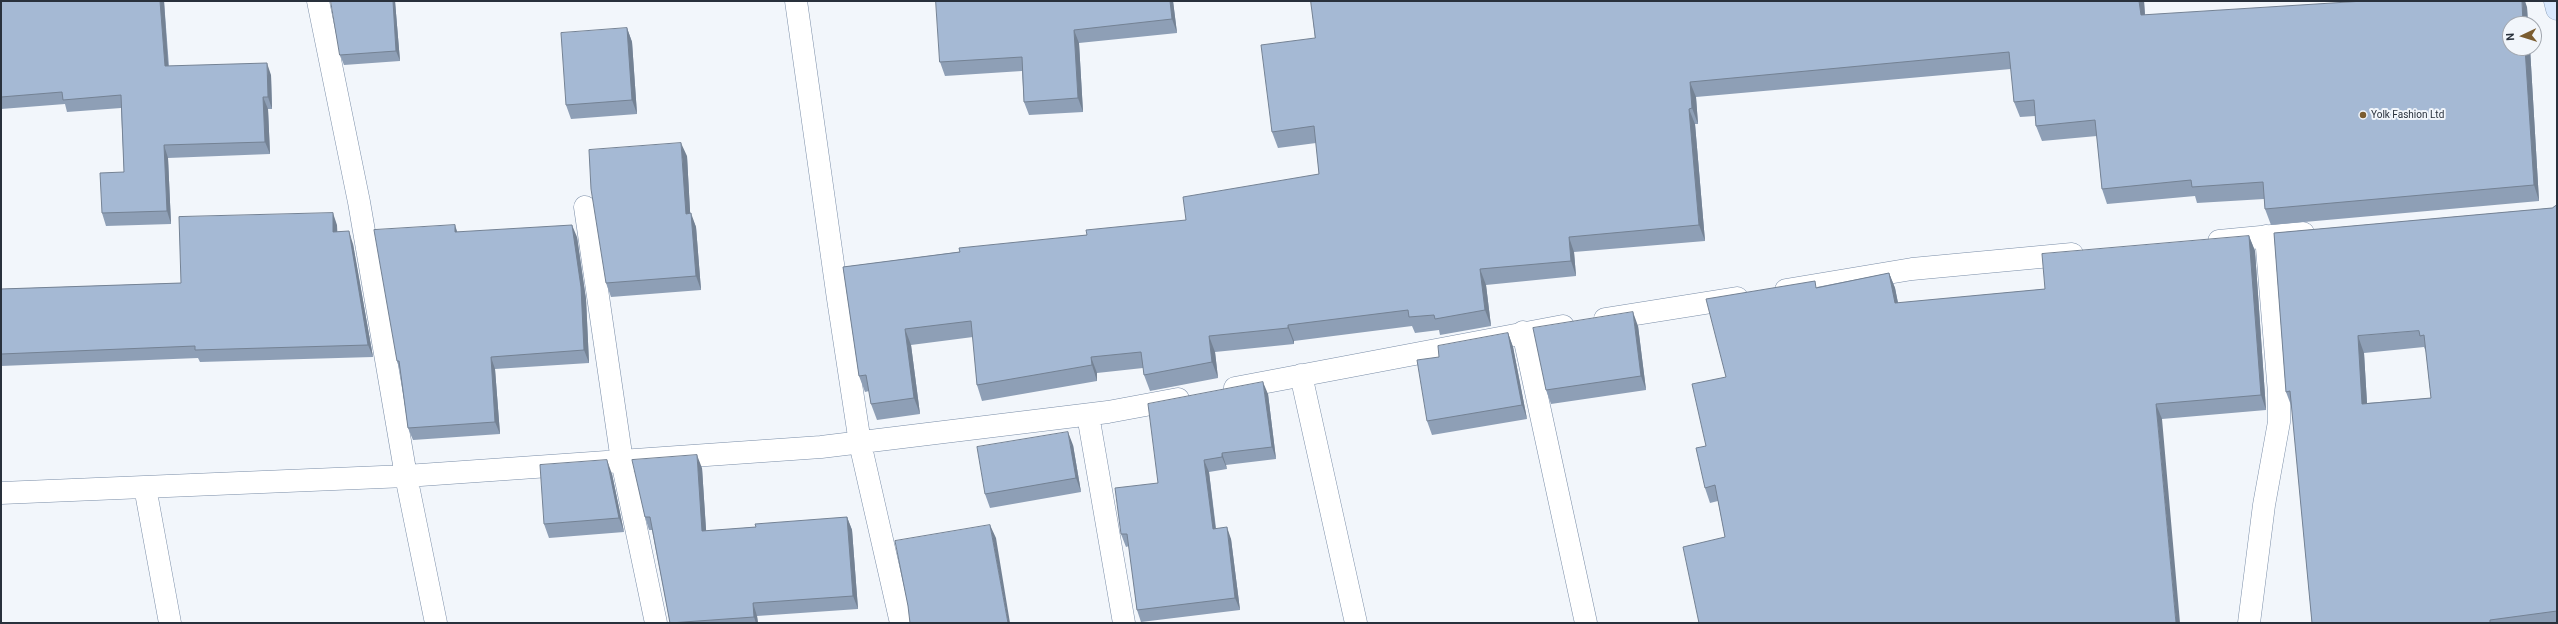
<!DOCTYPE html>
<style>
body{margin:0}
#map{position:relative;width:2558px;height:624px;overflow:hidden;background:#f2f6fb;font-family:Roboto,sans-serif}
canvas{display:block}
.frame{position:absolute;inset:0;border:2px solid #29313c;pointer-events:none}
.north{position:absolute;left:2502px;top:16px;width:40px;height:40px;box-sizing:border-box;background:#f2f6fb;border:1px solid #a2a7af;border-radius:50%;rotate:266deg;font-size:11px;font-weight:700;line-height:16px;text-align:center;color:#29313c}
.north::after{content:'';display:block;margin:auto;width:14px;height:18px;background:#7b5d31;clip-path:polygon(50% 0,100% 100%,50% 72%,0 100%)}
</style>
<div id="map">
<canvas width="2558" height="624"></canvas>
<div class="frame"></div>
<div class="north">N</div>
</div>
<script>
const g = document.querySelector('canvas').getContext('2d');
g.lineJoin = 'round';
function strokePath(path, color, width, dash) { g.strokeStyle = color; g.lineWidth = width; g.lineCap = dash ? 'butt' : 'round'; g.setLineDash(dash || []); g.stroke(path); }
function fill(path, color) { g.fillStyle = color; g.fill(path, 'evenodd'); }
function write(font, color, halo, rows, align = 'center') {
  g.font = font + ' Roboto,sans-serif'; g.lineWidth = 4; g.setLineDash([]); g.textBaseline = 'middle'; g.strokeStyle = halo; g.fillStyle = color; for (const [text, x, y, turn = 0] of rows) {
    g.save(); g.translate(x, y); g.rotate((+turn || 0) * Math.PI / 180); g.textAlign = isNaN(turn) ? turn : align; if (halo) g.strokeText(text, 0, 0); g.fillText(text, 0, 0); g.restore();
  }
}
const minor = new Path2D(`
 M318 1 359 202 406 476 436 623
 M796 1 838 299 860 443 901 623
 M585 207 622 461 656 623
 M2219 241 2303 233
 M1786 290 1912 269 2072 254
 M1605 319 1737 298
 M1523 332 1586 623
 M1301 375 1356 623
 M1235 388 1563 326
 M1088 415 1124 623
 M145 487 170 623
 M1 493 406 476 821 447 1108 412 1178 399
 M2249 623 2264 505 2279 422V393L2266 236`);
const major = new Path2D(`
 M2555 1 2557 9`);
strokePath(minor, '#7a8da7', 23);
strokePath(major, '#8a9eb8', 23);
strokePath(minor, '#fff', 22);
strokePath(major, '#d8e8fd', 22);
fill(new Path2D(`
 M1 1H164L169 66 271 75 272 109H268L270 154 168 158 171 224 106 226 102 213 124 172 121 108 67 112 65 104 1 109Z
 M395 1 400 61 344 65 340 55Z
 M936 1H1173L1177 33 1079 43 1083 112 1029 115 1024 102 1022 71 945 76 940 62Z
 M1311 1H2144L2145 15 2527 7 2528 24H2510V48H2530L2539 201 2271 225 2265 209 2264 199 2197 203 2195 196 2107 204 2102 189 2097 136 2042 141 2036 126 2035 116 2020 117 2014 102 2011 69 1696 97 1698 124H1695L1705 241 1574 252 1576 276 1486 285 1491 326 1440 335 1439 330 1415 333 1412 326 1294 341V344L1215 352 1218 378 1150 391 1144 375 1143 368 1097 373V381L982 401 977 385 973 337 911 345 920 414 877 420 871 404 869 391 865 392 859 376 843 267 1087 235 1186 220 1319 174 1316 143 1278 148 1272 132 1315 38Z
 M627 28 632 42 637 114 571 119 566 105Z
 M687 156 690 213 696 227 701 290 611 297 606 283Z
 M2557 205V623H2312L2292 408 2286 392 2274 233 2552 208ZM2424 347 2426 352 2431 398 2367 403 2364 353Z
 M337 225V232L353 244 373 357 200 362 198 358 1 366V289L181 283Z
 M458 232 577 237 586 299 589 363 495 369 500 434 413 440 408 428 400 371 397 361Z
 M2249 236 2255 251 2266 410 2162 419 1725 537 1718 501 1710 503 1705 488 1706 446 1726 377 1817 287 1889 273 1895 288 1898 303 2045 289Z
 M1638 326 1646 390 1551 404 1546 390Z
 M1508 333 1513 347 1527 419 1432 435 1427 421 1439 357Z
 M1268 394 1276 459 1226 465 1227 469 1209 472 1216 528 1231 539 1240 610 1141 622 1137 610 1129 546 1126 547 1121 534 1158 483Z
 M1073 445 1081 492 990 508 985 494Z
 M702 468 706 531 756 527 847 517 852 530 858 609 757 616 758 623H670L652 530H649L645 517Z
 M612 474 624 532 549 538 544 524Z`), '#8e9fb6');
fill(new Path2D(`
 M160 1H164L169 79 165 66Z
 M393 1H395L400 61 396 51Z
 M1170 1H1173L1177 33 1172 19Z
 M2139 1H2144L2146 31 2141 15Z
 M2522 1H2525L2527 7 2528 24H2523Z
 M627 28 632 42 637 114 632 100Z
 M1074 30 1079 43 1083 112 1078 98Z
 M2525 48H2530L2539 201 2534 185Z
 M267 63 271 75 272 109 268 97Z
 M1690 82 1696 97 1698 124 1692 108Z
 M263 97 268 109 270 154 265 142Z
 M1689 109 1695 124 1705 241 1699 225Z
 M681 143 687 156 691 228 686 214Z
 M164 145 168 158 171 224 167 211Z
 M333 213 337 225 338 245 333 232Z
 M691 213 696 227 701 290 696 276Z
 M455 225 459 237 455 232Z
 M572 225 577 237 586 299 589 363 584 350Z
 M349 231 353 244 373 357 368 345Z
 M2249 236 2255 251 2266 410 2261 395Z
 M1569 237 1574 252 1576 276 1571 261Z
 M1480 269 1486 285 1491 326 1485 310Z
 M1889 273 1895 288 1901 318 1895 303Z
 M1633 312 1638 326 1646 390 1641 376Z
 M1288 325 1294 341V344L1288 328Z
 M905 329 911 345 920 414 914 398Z
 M1508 333 1513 347 1527 419 1522 405Z
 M1209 336 1215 352 1218 378 1212 362Z
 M2358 336 2364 353 2368 420 2362 404Z
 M491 357 495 369 500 434 495 422Z
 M1091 357 1097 373V381L1092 365Z
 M1263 382 1268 394 1276 459 1272 447Z
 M2156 404 2162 419 2180 623H2176Z
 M1068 432 1073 445 1081 492 1076 478Z
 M1222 453 1226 465 1227 469 1222 457Z
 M697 455 702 468 707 544 702 531Z
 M607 460 612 474 624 532 619 518Z
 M1204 460 1209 472 1217 541 1213 529Z
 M847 517 852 530 858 609 853 596Z
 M990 525 996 538 1010 623H1008Z
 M1227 527 1231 539 1240 610 1235 598Z
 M753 603 757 616 758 623H756L754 617Z`), '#748294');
const building = new Path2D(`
 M1 1H160L165 66 267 63 268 97H263L265 142 164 145 167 211 102 213 100 173 124 172 121 95 63 100 62 92 1 97Z
 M331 1H393L396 51 340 55Z
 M936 1H1170L1172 19 1074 30 1078 98 1024 102 1022 57 940 62Z
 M1311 1H2139L2141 15 2364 1H2522L2523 24H2510V48H2525L2534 185 2265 209 2263 182 2192 187 2191 180 2102 189 2095 120 2036 126 2034 100 2014 102 2009 52 1690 82 1692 108 1689 109 1699 225 1569 237 1571 261 1480 269 1485 310 1435 319 1434 315 1409 317 1408 310 1288 325V328L1209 336 1212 362 1144 375 1141 352 1091 357 1092 365 977 385 971 321 905 329 914 398 871 404 866 375 859 376 843 267 960 252 959 248 1087 235 1086 230 1186 220 1183 197 1319 174 1314 126 1272 132 1261 45 1315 38Z
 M627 28 632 100 566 105 561 33Z
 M681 143 686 214 691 213 696 276 606 283 591 189 589 150Z
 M2557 205V611L2490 620V623H2312L2290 391 2286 392 2274 233 2552 208ZM2419 331 2420 336 2424 335 2431 398 2362 404 2358 336Z
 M333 213V232L349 231 368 345 195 350V346L1 354V289L181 283 179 217Z
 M455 225V232L572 225 581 287 584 350 491 357 495 422 408 428 399 361H397L374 230Z
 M2249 236 2261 395 2156 404 2176 623H1699L1683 547 1725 537 1715 485 1705 488 1696 448 1706 446 1692 384 1726 377 1706 299 1815 281 1816 288 1889 273 1895 303 2045 289 2042 254Z
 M1633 312 1641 376 1546 390 1533 328Z
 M1508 333 1522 405 1427 421 1417 360 1439 357 1438 346Z
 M1263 382 1272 447 1222 453V457L1204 460 1213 529 1227 527 1235 598 1137 610 1127 534H1121L1115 488 1158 483 1148 404Z
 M1068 432 1076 478 985 494 977 447Z
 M697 455 702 531 756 527 755 524 847 517 853 596 753 603 754 617 670 623 650 517H645L632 460Z
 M607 460 619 518 544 524 540 465Z
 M990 525 1008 623H910L908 606 895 541Z`);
fill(building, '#a5b9d4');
strokePath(building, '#748294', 1);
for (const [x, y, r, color] of [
 [2363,115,4,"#7b5d31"]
]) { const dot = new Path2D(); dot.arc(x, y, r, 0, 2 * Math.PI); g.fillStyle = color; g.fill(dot); strokePath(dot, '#f2f6fb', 1.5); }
write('10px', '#29313c', '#f2f6fb', [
 ["Yolk Fashion Ltd",2371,115]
], 'left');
</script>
